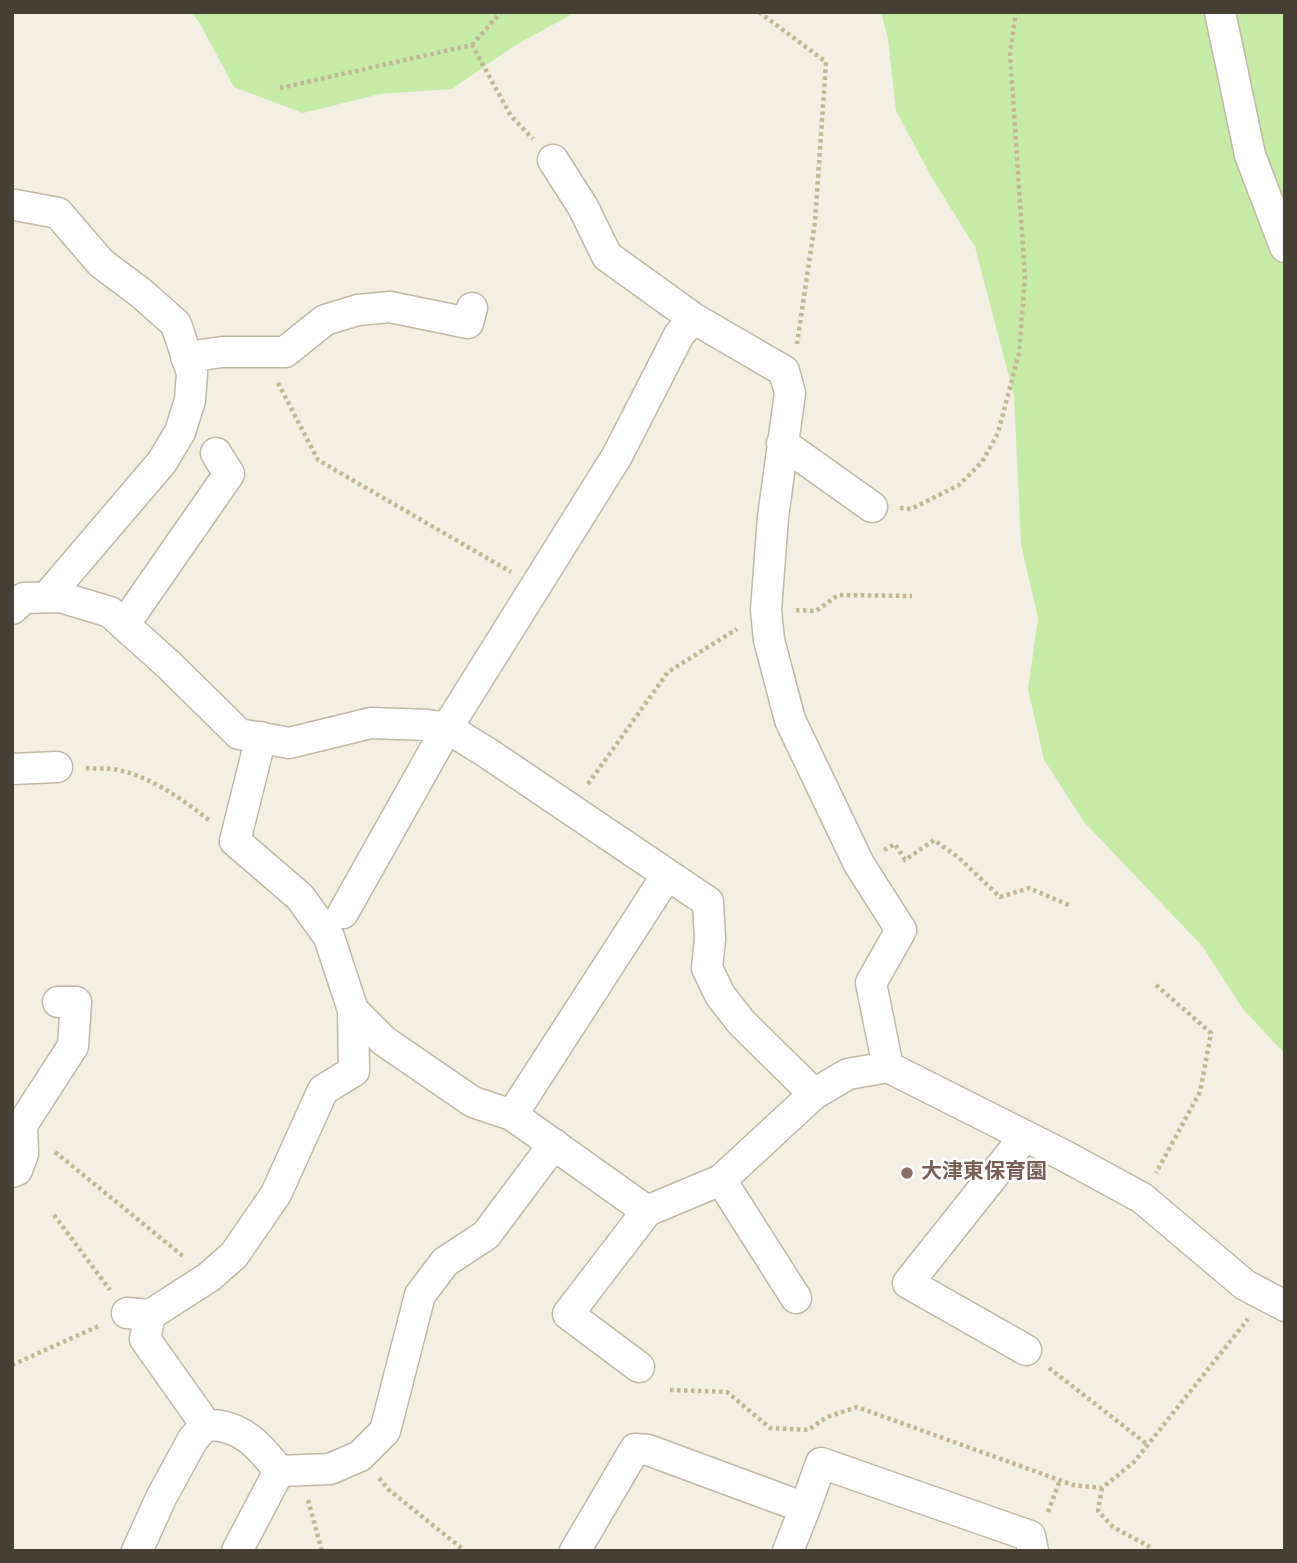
<!DOCTYPE html>
<meta charset="utf-8">
<style>
body{margin:0}
#map{position:relative;width:1297px;height:1563px;overflow:hidden;background:#f3f0e3;font-family:Jost,sans-serif}
canvas{display:block}
.frame{position:absolute;inset:0;border:14px solid #454033;pointer-events:none}
</style>
<div id="map">
<canvas width="1297" height="1563"></canvas>
<div class="frame"></div>
</div>
<script>
const g = document.querySelector('canvas').getContext('2d');
g.lineJoin = 'round';
function fill(path, color) { g.fillStyle = color; g.fill(path, 'evenodd'); }
function strokePath(path, color, width, dash) { g.strokeStyle = color; g.lineWidth = width; g.lineCap = dash ? 'butt' : 'round'; g.setLineDash(dash || []); g.stroke(path); }
function write(font, color, halo, rows, align = 'center') {
  g.font = font + ' Jost,"Noto Sans JP",sans-serif'; g.lineWidth = 5; g.setLineDash([]); g.textBaseline = 'middle'; g.strokeStyle = halo; g.fillStyle = color; for (const [text, x, y, turn = 0] of rows) {
    g.save(); g.translate(x, y); g.rotate((+turn || 0) * Math.PI / 180); g.textAlign = isNaN(turn) ? turn : align; if (halo) g.strokeText(text, 0, 0); g.fillText(text, 0, 0); g.restore();
  }
}
fill(new Path2D(`
 M190 12H576L514 46 452 89 380 94 303 113 234 87 199 22Z
 M881 12H1285V1054L1242 1008 1203 947 1085 823 1044 760 1028 689 1038 618 1021 545 1014 396 975 247 932 178 896 111 888 39Z`), '#c6eba7');
const minor = new Path2D(`
 M1220 12 1250 155 1285 247
 M553 160 583 207 607 256 693 318
 M15 205 58 213 101 263 141 293 176 324 192 373 190 400 180 432 162 462 47 597
 M186 357 223 352H285L325 320 358 310 390 307 468 323 472 308
 M782 443 872 507
 M12 609 24 598 60 597 110 612 170 666 239 734 289 743 371 723 428 725 447 728 486 752 708 902 710 939 707 968 720 995 741 1022 814 1094
 M124 625 229 474 216 453
 M261 737 235 841 300 897 329 937 353 1010
 M12 769 57 767
 M343 913 447 728 617 456 679 335 693 318 784 371 790 393 773 517 766 610 769 640 790 720 859 864 901 930 871 983 888 1067
 M512 1115 667 875
 M1025 1136 908 1283 1026 1350
 M12 1172 17 1170 23 1154 22 1125 73 1046 76 1002H58
 M721 1180 796 1298
 M127 1313 150 1315 209 1277 234 1255 276 1194 323 1090 354 1071 353 1010 384 1041 473 1102 512 1115 647 1211 721 1180 814 1094 848 1074 888 1067 1065 1156 1142 1198 1245 1285 1285 1306
 M150 1315 145 1339 206 1425
 M639 1367 568 1314 647 1211
 M137 1551 161 1498 193 1439 206 1425C241 1424 260 1446 279 1471
 M237 1551 279 1471 330 1469 360 1456 385 1431 420 1295 445 1262 486 1235 554 1144
 M575 1551 635 1449 648 1450 805 1508 821 1463 1030 1536 1033 1551
 M788 1551 805 1508`);
strokePath(minor, '#bfb9a5', 33);
strokePath(new Path2D(`
 M759 12 826 62 815 222 797 344
 M472 45 501 12
 M280 88 472 45 511 116 533 139
 M278 383 318 460 511 572
 M900 508 911 509 959 485 982 462 998 433 1019 353 1025 277 1010 53 1016 12
 M796 610 816 611 838 595 912 596
 M86 768C95 769 104 768 113 769 149 775 182 799 210 821
 M588 784 668 672 737 629
 M884 850 895 844 905 860 934 840 959 858 1000 897 1029 888 1071 906
 M1156 985 1211 1033 1200 1092 1156 1173
 M55 1152 184 1257
 M54 1215 110 1290
 M12 1365 101 1325
 M1049 1368 1148 1445
 M670 1390 727 1392 770 1428 808 1430 827 1417 857 1407 1073 1485 1102 1488 1134 1462 1248 1319
 M379 1478 389 1490 465 1551
 M1102 1488 1098 1511 1113 1527 1150 1547
 M308 1500 322 1551
 M1048 1512 1060 1480`), '#c2b695', 4.5, [3.5, 3.5]);
strokePath(minor, '#fff', 30);
for (const [x, y, r, color] of [
 [907,1173,7,"#8d6e63"]
]) { const dot = new Path2D(); dot.arc(x, y, r, 0, 2 * Math.PI); g.fillStyle = color; g.fill(dot); strokePath(dot, '#fff', 2.5); }
write('bold 21px', '#785e54', '#fff', [
 ["大津東保育園",921,1173]
], 'left');
</script>
